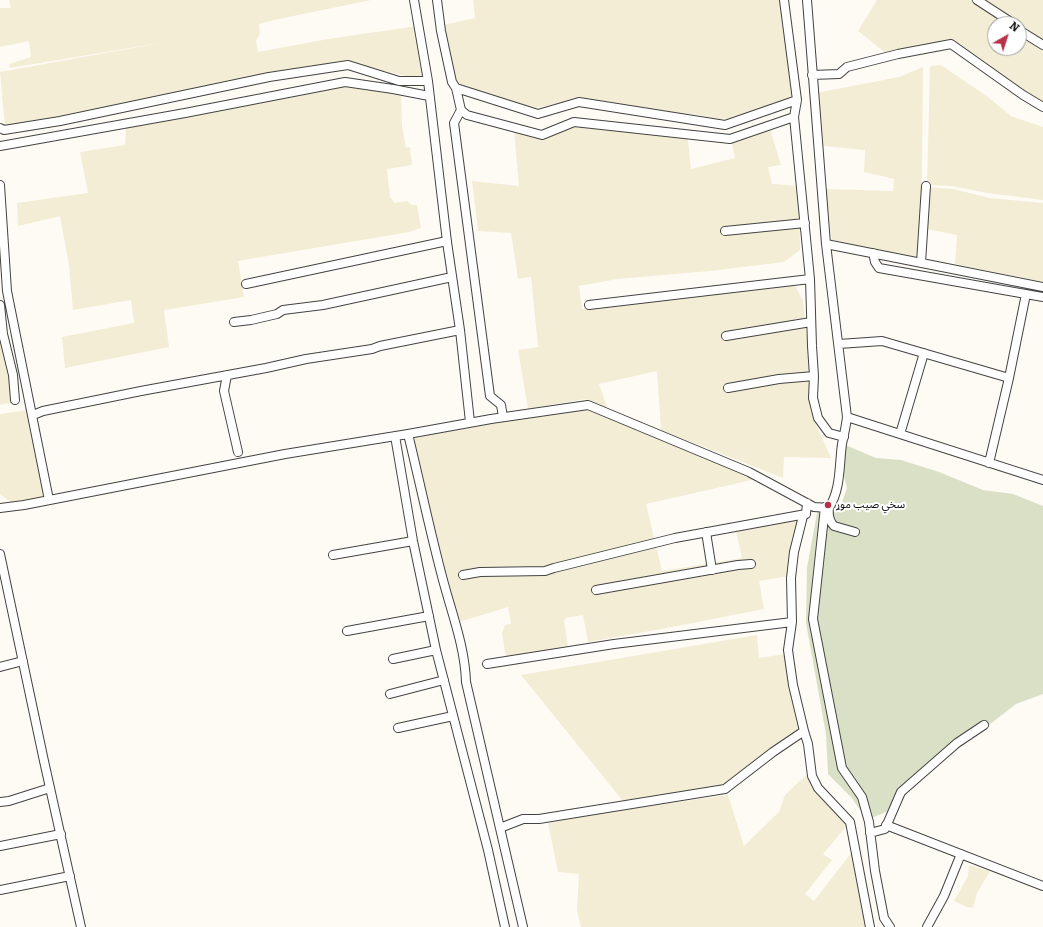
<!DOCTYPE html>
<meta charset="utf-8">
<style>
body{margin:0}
#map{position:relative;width:1043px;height:927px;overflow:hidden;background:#fefbf4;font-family:Bitter,serif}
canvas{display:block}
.north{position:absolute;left:987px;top:16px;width:40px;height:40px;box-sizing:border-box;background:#fff;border:1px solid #9f9f9f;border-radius:50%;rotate:39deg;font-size:11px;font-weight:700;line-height:16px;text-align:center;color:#101010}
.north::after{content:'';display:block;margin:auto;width:14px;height:18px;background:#b73247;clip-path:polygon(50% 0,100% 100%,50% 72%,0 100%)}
</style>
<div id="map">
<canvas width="1043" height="927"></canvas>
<div class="north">N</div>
</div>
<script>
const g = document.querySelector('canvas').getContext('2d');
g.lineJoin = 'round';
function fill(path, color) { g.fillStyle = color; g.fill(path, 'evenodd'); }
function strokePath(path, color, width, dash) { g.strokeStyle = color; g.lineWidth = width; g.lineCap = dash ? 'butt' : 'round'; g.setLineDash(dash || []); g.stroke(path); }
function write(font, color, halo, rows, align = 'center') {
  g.font = font + ' Bitter,"Noto Sans Arabic",serif'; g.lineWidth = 4; g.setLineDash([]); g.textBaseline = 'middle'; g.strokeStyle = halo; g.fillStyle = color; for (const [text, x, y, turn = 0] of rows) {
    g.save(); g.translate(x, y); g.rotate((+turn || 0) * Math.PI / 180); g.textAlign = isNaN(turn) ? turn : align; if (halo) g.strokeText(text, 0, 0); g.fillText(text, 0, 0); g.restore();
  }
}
fill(new Path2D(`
 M9 0H371L274 20 259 24 260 34 256 41 258 52 328 39 417 26 425 77H410L348 63 5 128 0 72 166 42 10 68 9 64 31 57 29 41 0 47V8H11Z
 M473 0H783L796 101 746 118 716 119 699 115 651 110 605 101 578 99 530 109 464 89 455 82 443 25 475 18Z
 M877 0H975L1009 24H995V48H1019V31L1043 48V107L951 44 886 53 858 31Z
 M983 0H1043V45L1019 28V24H1016Z
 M941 65 988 97 1011 116 1043 127V200L987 193 952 186 927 185 930 66Z
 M923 67 921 259 832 240 825 189 893 191 894 179 864 172 865 150 823 146 816 93 899 77Z
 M345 86 401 94 402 125 406 148 410 147 412 165 387 169 390 197 395 203 407 201 412 205H417L421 228 409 232 238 261 244 297 164 310 169 347 65 368 62 337 134 323 131 300 73 310 69 265 60 216 18 226 17 203 88 193 80 152 125 145 126 128 164 120Z
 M767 120 781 165 768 167 772 184 799 186 800 250 784 262 710 271 617 279 579 286 582 309 794 284 803 300 809 360 810 401 815 422 831 458 784 457 783 478 661 430 657 371 599 384 608 410 586 399 528 409 518 350 538 347 531 277 518 279 511 233 478 231 472 181 519 186 514 130 558 133 582 124 687 132 691 169 735 158 730 135Z
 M928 187 953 189 990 198 1043 203V282L955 264 957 235 927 229Z
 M0 332 10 368 12 402 0 405Z
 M580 407 756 479 646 504 662 571 742 558 735 527 798 516 797 532 790 553 789 576 759 581 764 609 667 628 588 642 583 615 566 618 564 620 568 647 506 657 502 633 505 625 511 624 508 607 459 622 412 438 482 423Z
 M28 410 44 497 11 502 0 494V414Z
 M757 635 759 658 785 654 799 728 724 788 623 801 521 675Z
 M806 775 850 822 823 854 832 860 805 894 814 901 852 852 867 922 866 927H581L577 911 579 874 558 872 548 823 593 814 728 795 744 846 779 812 785 795Z
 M969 865 990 871 977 893 973 908 967 907 954 901 968 876Z`), '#f3edd5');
fill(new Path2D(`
 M843 444 876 458 901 460 939 472 983 490 1013 494 1043 506V694L1016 704 912 785 898 807 867 820 851 797 828 774 826 734 806 623 807 568 819 502 841 505 847 488 841 464Z`), '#dae0c5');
const minor = new Path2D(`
 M414 0 428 81 447 242 460 330 470 422
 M437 0 441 31 452 82 456 88 461 110 467 115 542 135 574 122 730 139 794 117
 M784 0 797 100 794 117 810 279 812 346 814 376 813 398 818 418 829 433 844 437
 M977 0 1014 24
 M1019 28 1022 32 1043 45
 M812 75 839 74 847 67 898 54 951 44 1023 95 1043 107
 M456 88 538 114 579 102 725 125 797 100
 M461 110 454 123 490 396 501 405 503 417
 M0 128 4 130 60 121 269 77 348 65 399 81H428
 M0 146 185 113 345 82 393 89 429 96
 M0 185 7 291 49 500
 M725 231 805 223
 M826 244 1043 287
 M873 253 875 262 879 268 1043 297
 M921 263 926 186
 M246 284 447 241
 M0 305 3 334 13 375 15 400
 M589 305 810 279
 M234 322 251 320 277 314 283 310 323 305 452 277
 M726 336 811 322
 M839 344 882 341 1009 378
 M227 375 224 391 238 452
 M728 388 779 379 814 376
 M33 415 43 411 141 391 266 368 306 359 372 349 380 346 460 330
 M847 417 1043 480
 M408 434C420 483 430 532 443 580 452 614 465 647 466 682L523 927
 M900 434 924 353
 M395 436 413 541 436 650 488 850 505 927
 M989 463 1009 378 1026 294
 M825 507 813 619 842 768 862 797 869 822 875 871 884 918 890 927
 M0 508 24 505 285 454 408 434 491 419 588 405 749 472 814 507 829 508C841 489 839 466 842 444 844 435 846 426 847 417L826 244 807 0
 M829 508C828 515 829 521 834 526L855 532
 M706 532 712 570
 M0 554 44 761 81 927
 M333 555 413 541
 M463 575 480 572 545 571 554 568 675 538 806 514
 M596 590 738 565 751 564
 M347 631 429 616
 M393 659 436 650
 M487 664 614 644 792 622
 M0 667 23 661
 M390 694 444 680
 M398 728 453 716
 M804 731 808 744 812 776 818 788 850 822 870 927
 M0 802 9 801 50 788
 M886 825 1043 886
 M500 828 523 819H539L725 789 773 752 804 731 793 685 788 650 792 622 791 578 794 552 803 516 806 514 807 503
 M870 833 885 829 901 792 957 743 984 725
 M0 846 61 834
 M0 890 70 876
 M927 927 944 896 961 854`);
strokePath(minor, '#434343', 10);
strokePath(minor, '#fff', 8);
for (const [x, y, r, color] of [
 [828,505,4,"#b73247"]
]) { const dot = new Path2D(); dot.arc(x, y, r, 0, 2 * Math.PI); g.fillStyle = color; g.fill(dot); strokePath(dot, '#fff', 1.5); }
write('11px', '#101010', '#fff', [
 ["سخي صیب موړ",836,505]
], 'left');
</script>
